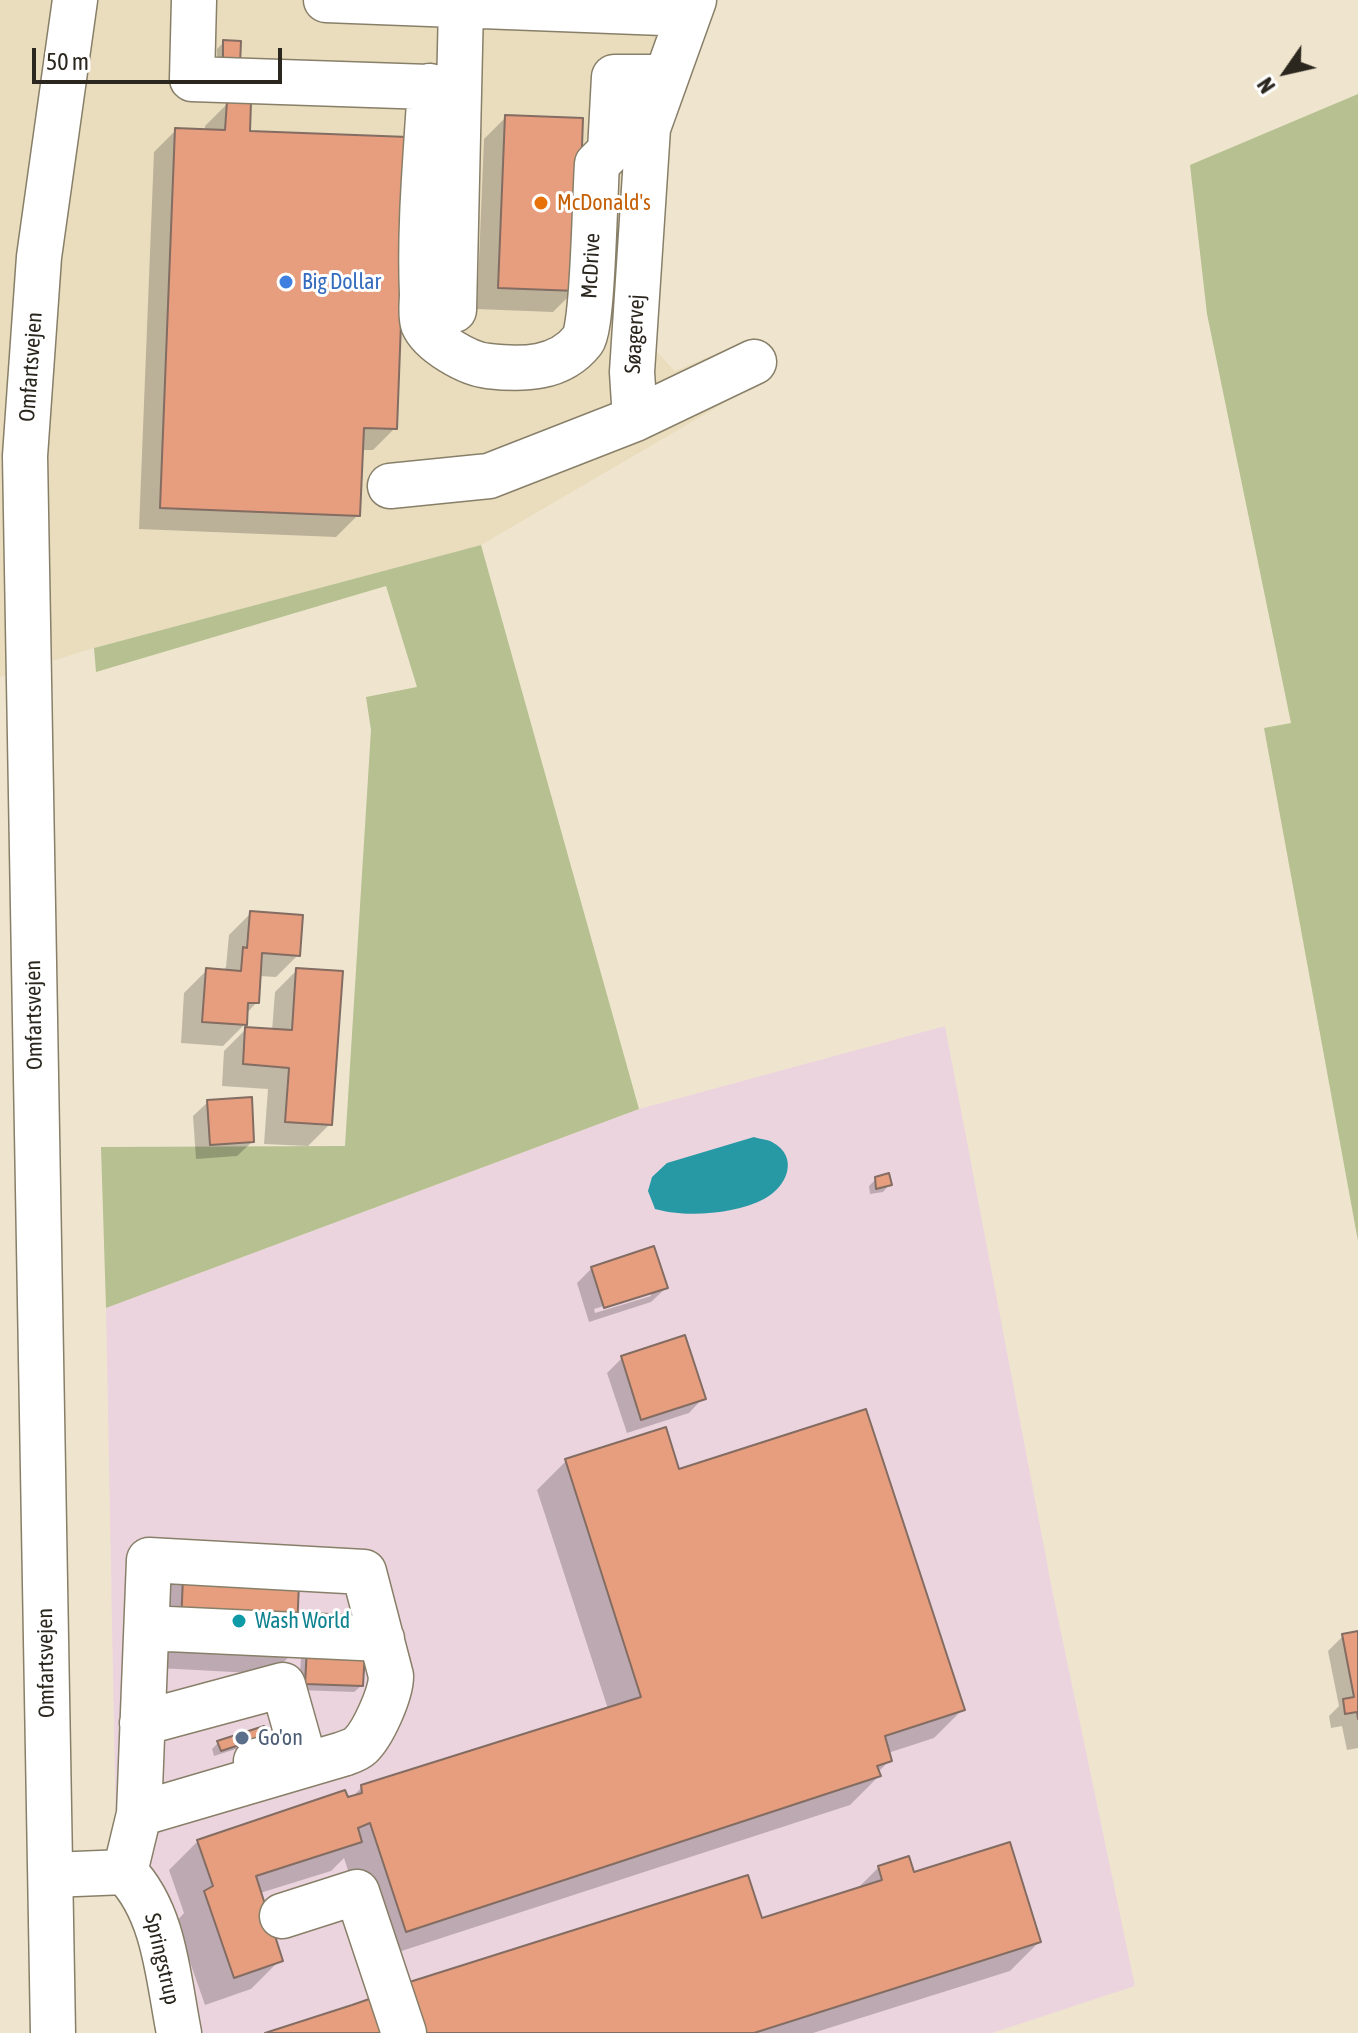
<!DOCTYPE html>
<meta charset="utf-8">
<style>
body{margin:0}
#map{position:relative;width:1358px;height:2033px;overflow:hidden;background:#efe5ce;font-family:"Asap Condensed",sans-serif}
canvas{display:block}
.north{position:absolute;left:1246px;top:32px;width:80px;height:80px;-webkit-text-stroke:6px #fff;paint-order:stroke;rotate:236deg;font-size:22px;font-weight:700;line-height:32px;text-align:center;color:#2b271e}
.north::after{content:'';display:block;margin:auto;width:28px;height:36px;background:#2b271e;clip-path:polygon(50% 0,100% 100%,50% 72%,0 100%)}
.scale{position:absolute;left:32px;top:48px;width:250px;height:36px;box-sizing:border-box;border:4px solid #2b271e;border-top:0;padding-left:10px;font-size:24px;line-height:28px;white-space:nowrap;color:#2b271e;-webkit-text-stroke:6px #fff;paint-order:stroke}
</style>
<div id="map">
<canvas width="1358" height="2033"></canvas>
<div class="north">N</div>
<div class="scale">50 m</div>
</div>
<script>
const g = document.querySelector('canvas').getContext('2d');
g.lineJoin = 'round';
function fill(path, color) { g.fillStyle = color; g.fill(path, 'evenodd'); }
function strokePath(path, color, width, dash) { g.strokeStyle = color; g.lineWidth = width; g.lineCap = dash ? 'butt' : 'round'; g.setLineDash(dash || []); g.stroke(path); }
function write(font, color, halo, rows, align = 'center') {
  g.font = font + ' "Asap Condensed",sans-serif'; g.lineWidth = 6; g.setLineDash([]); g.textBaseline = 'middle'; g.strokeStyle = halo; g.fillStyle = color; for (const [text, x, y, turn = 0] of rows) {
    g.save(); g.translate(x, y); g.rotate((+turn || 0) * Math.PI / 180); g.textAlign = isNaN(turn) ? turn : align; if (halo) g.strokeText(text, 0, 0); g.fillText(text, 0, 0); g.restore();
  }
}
fill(new Path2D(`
 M0 0H714L661 154 654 349 675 371 755 337 774 374 481 545 94 648 0 677Z`), '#eaddbe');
fill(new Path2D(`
 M945 1026 1052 1589 1135 1986 992 2033H188L116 1834 106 1308 639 1109Z`), '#ecd4df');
fill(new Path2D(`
 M1358 94V1241L1264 728 1291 723 1207 314 1190 165Z
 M481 545 639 1109 106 1308 101 1147 345 1146 371 730 366 697 417 687 386 586 96 672 94 648Z`), '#b6c091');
fill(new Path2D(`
 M754 1137C759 1139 767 1139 772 1142 800 1157 787 1187 764 1199 735 1214 686 1218 655 1209L648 1191 652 1177 667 1163Z`), '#2699a4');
fill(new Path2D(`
 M224 42 239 43 217 71V49Z
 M228 103 248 132 395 428 373 450H361L358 515 336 537 139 529 154 152 176 130 205 131V126Z
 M506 117 575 290 553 312 477 309 484 139Z
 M251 913 298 955 276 977 259 976 257 1002 246 1014 245 1024 223 1046 181 1043 184 993 207 970 222 972 226 967 229 935Z
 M297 970 330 1124 308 1146 264 1144 268 1089 222 1086 224 1051 246 1029 272 1031 275 992Z
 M208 1102 252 1142 237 1156 196 1159 193 1116Z
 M876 1179 889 1185 883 1192 870 1194 869 1186Z
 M592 1268 666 1288 651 1302 589 1322 577 1283ZM651 1291V1296L595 1313 594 1309Z
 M622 1358 703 1398 689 1413 627 1433 607 1373Z
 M566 1461 678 1472 963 1709 934 1738 888 1753 890 1760 878 1772 879 1776 850 1805 377 1959 344 1858 331 1871 260 1893 280 1960 251 1989 205 2005 176 1922 184 1913 169 1870 198 1841 351 1798 362 1787 608 1709 537 1490Z
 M185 1556 294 1652 271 1674 158 1668 163 1578Z
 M1358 1633V1748L1347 1750 1342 1726 1331 1728 1329 1716 1339 1706 1328 1651 1343 1636Z
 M307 1650 361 1686 354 1692 299 1690 301 1657Z
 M219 1742H258L214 1756 212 1749Z
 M879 1867 913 1875 1039 1942 1010 1971 813 2033H272L761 1921 855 1891Z`), '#0003');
const building = new Path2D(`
 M223 40 241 41 240 65 223 64Z
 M227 101 251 102 250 131 408 137 397 429 364 428 360 516 160 508 175 128 225 130Z
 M505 115 583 118 577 291 498 288Z
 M250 911 303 915 300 956 262 953 259 1003H248L247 1025 202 1022 206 968 241 971 243 947 247 948Z
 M296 968 343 971 332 1125 285 1122 289 1068 243 1064 245 1027 292 1030Z
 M252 1097 254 1142 210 1145 207 1100Z
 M889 1173 892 1185 876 1189 875 1177Z
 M654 1246 668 1288 604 1308 591 1267Z
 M685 1335 706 1399 641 1420 621 1356Z
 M866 1409 965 1710 885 1736 892 1761 877 1766 881 1776 406 1932 370 1823 358 1828 362 1842 256 1876 283 1961 234 1978 204 1891 213 1886 197 1840 345 1790 348 1797 362 1793 361 1785 641 1697 565 1459 666 1427 679 1469Z
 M184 1554 300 1560 296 1653 180 1647Z
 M1358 1631V1719L1357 1712 1345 1714 1343 1699 1354 1697 1342 1634Z
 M307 1648 365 1651 363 1686 305 1684Z
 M264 1726 267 1736 221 1751 217 1741Z
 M1010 1842 1041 1942 754 2033H424L400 1985 748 1875 762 1918 882 1880 878 1866 909 1856 914 1872Z
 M375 1997 387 2033H265L352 2005Z`);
fill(building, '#e79e7e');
strokePath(building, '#836c62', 2);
const minor = new Path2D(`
 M194 0 192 79 459 88
 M326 0 689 14
 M430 86C426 155 419 225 422 294 422 302 420 316 423 324 431 343 468 364 488 366 522 370 560 370 583 340 593 327 595 190 597 164L610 151 614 77H666
 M454 310 461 5
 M635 419 754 362
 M390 486 489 476 635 419 632 372 648 128 694 0
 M147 1628 382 1639
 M142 1723 283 1685 301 1749 256 1761
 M125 1872 139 1814 149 1560 364 1572 391 1676C391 1694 373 1734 360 1746 356 1750 348 1752 343 1754L139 1814
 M51 1875 125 1872C165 1913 168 1978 179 2033
 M282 1916 357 1892 404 2033`);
const major = new Path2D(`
 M53 2033 25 456 39 257 75 0`);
strokePath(minor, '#887f69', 47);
strokePath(major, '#887f69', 47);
strokePath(minor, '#fff', 44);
strokePath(major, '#fff', 44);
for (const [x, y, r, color] of [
 [541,203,8,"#e8710a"],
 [286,282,8,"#3f7fe0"],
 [239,1621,8,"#0f9aa8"],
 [242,1738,8,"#5c6f8a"]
]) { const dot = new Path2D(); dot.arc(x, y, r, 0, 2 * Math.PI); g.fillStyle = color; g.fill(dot); strokePath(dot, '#fff', 3); }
write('22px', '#c56008', '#fff', [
 ["McDonald's",557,203]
], 'left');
write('22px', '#2b271e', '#fff', [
 ["McDrive",591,266,-87],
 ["Søagervej",635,334,-87],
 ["Omfartsvejen",31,367,-86],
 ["Omfartsvejen",34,1015,-91],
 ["Omfartsvejen",46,1663,-91],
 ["Springstrup",162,1959,77]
]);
write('22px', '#366cbe', '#fff', [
 ["Big Dollar",302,282]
], 'left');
write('22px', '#0d838f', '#fff', [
 ["Wash World",255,1621]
], 'left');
write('22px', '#4e5e75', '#fff', [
 ["Go'on",258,1738]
], 'left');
</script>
